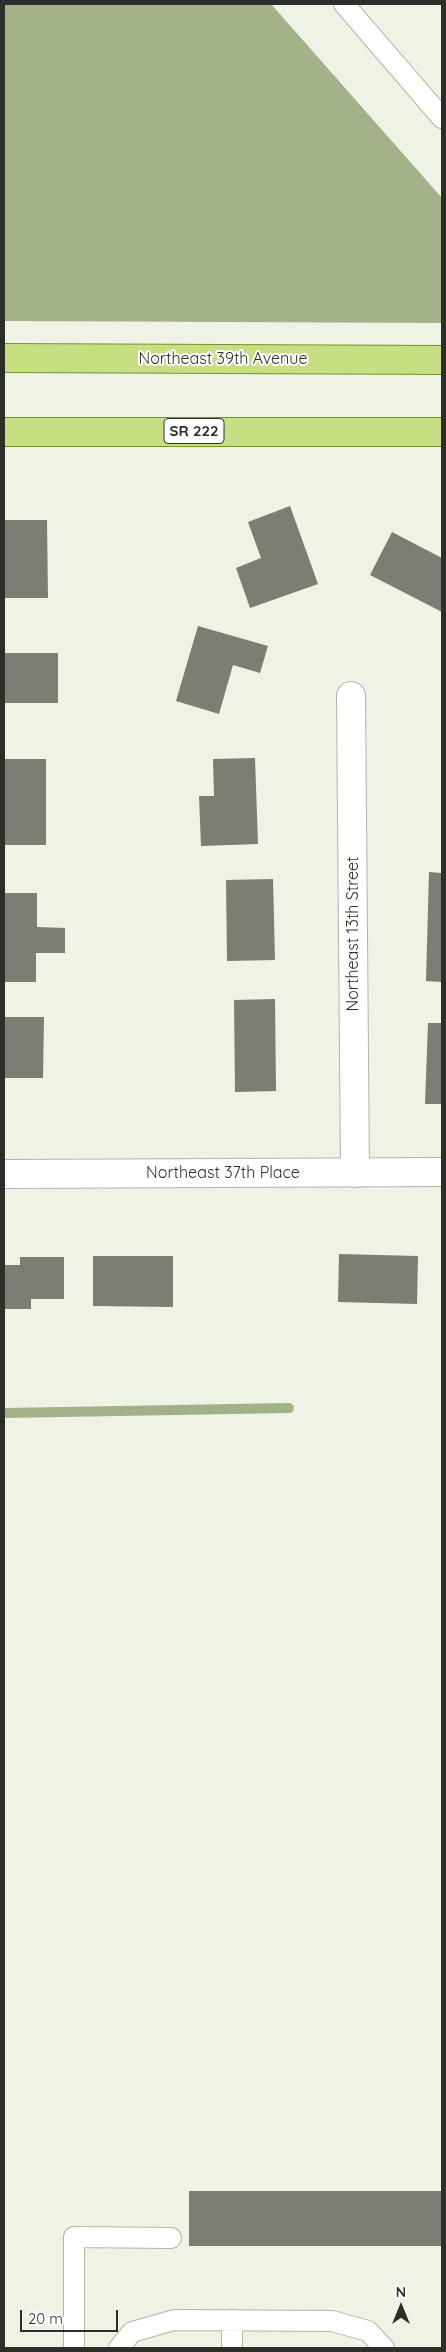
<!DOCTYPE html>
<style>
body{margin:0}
#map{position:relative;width:446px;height:2352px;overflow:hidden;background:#eef3e6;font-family:Quicksand,sans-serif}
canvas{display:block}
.frame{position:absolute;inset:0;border:5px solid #2c2e29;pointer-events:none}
.north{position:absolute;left:376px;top:2282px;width:50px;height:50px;-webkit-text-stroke:4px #fff;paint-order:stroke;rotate:0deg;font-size:14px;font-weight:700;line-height:20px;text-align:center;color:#2c2e29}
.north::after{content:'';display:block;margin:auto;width:18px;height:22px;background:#2c2e29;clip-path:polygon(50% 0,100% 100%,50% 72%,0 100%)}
.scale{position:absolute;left:20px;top:2310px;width:98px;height:22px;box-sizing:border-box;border:2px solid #2c2e29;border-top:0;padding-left:6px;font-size:15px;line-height:18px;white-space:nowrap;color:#2c2e29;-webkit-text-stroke:4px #fff;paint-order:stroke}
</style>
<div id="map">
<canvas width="446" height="2352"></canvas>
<div class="frame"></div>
<div class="north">N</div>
<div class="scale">20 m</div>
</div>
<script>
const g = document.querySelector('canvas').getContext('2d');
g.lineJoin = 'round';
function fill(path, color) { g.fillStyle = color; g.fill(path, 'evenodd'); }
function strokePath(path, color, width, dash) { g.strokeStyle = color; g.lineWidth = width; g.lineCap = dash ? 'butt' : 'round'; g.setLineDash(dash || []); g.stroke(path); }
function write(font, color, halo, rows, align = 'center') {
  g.font = font + ' Quicksand,sans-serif'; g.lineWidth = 4; g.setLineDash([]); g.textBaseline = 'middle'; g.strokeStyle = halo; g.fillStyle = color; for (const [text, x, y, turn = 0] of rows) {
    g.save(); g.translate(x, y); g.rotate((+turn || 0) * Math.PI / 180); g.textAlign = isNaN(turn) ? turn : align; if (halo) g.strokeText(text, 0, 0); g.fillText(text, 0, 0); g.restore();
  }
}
fill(new Path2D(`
 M4 4H271L442 198V323L4 321Z`), '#a3b289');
strokePath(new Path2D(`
 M4 1413 289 1408`), '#a2b188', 10);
fill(new Path2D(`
 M290 506 318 584 250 608 236 568 261 558 248 522Z
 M4 520H47L48 598H4Z
 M392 532 442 558V612L370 575Z
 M198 626 268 646 260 673 233 665 219 714 176 701Z
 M4 653H58V703H4Z
 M255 758 258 844 201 846 199 796H214L213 759Z
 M4 759H46V845H4Z
 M429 872 442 873V982L426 981Z
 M273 879 275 960 227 961 226 880Z
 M4 893H37V927L65 928V953H36V982H4Z
 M275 999 276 1091 235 1092 234 1000Z
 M4 1017H44L43 1078H4Z
 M428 1023H442V1104H425Z
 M339 1254 418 1256 417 1304 338 1302Z
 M93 1256H173V1307L93 1306Z
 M20 1257H64V1299H31V1309H4V1265H20Z
 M189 2191H442V2246H189Z`), '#7a7e73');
const lane = new Path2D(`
 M344 4 442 118
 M232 2320V2348
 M74 2348V2237L171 2238
 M119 2348 132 2332 174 2320 332 2321 368 2331 384 2348`);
const street = new Path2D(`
 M351 696 355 1173
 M4 1174 442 1172`);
const primary = new Path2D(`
 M4 358 442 360
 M4 432H442`);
strokePath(lane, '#b1b6a9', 22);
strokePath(street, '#b1b6a9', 30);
strokePath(primary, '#78932e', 30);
strokePath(lane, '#fff', 20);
strokePath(street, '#fff', 28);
strokePath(primary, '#c7df83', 28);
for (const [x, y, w] of [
 [194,431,60]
]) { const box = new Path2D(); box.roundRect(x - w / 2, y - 12.5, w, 25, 4); g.fillStyle = '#fff'; g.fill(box); strokePath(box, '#2c2e29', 1); }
write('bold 15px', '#2c2e29', null, [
 ["SR 222",194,431]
]);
write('16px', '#2c2e29', '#fff', [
 ["Northeast 39th Avenue",223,359],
 ["Northeast 13th Street",353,934,-90],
 ["Northeast 37th Place",223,1173]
]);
</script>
